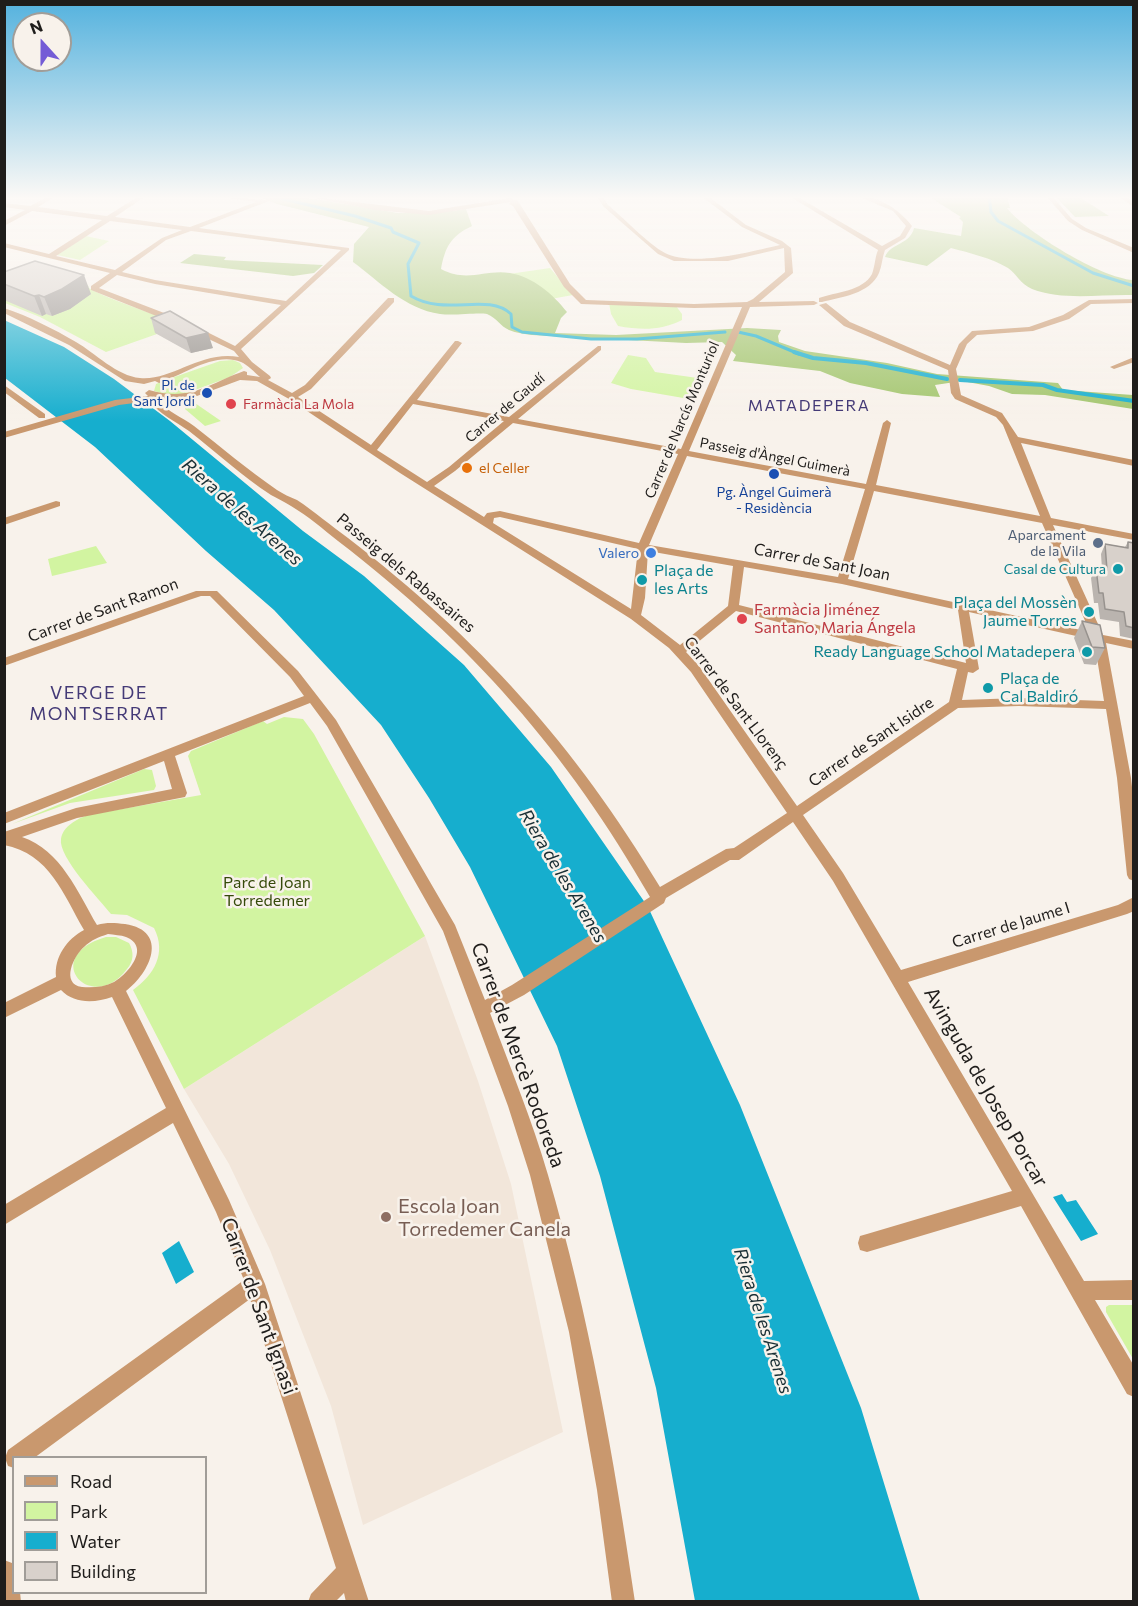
<!DOCTYPE html>
<meta charset="utf-8">
<style>
body{margin:0}
#map{position:relative;width:1138px;height:1606px;overflow:hidden;background:#f8f2eb;font-family:Commissioner,sans-serif}
canvas{display:block}
.frame{position:absolute;inset:0;border:6px solid #1f1d1b;pointer-events:none}
.legend{position:absolute;left:12px;top:1456px;width:195px;height:138px;box-sizing:border-box;background:#f8f2eb;border:2px solid #a19d98;margin:0;padding:8px 10px;list-style:none;font-size:18px;color:#1f1d1b}
.legend li{display:flex;align-items:center;gap:12px;height:30px}
.legend b{width:30px;border:2px solid #a19d98}
.north{position:absolute;left:12px;top:12px;width:60px;height:60px;box-sizing:border-box;background:#f8f2eb;border:2px solid #a19d98;border-radius:50%;rotate:339deg;font-size:16px;font-weight:700;line-height:24px;text-align:center;color:#1f1d1b}
.north::after{content:'';display:block;margin:auto;width:21px;height:27px;background:#745cd6;clip-path:polygon(50% 0,100% 100%,50% 72%,0 100%)}
</style>
<div id="map">
<canvas width="1138" height="1606"></canvas>
<div class="frame"></div>
<ul class="legend">
<li><b style="height:8px;background:#c9986e"></b>Road</li>
<li><b style="height:16px;background:#d2f4a1"></b>Park</li>
<li><b style="height:16px;background:#16aece"></b>Water</li>
<li><b style="height:16px;background:#d8d1cb"></b>Building</li>
</ul>
<div class="north">N</div>
</div>
<script>
const g = document.querySelector('canvas').getContext('2d');
g.lineJoin = 'round';
function fill(path, color) { g.fillStyle = color; g.fill(path, 'evenodd'); }
function strokePath(path, color, width, dash) { g.strokeStyle = color; g.lineWidth = width; g.lineCap = dash ? 'butt' : 'round'; g.setLineDash(dash || []); g.stroke(path); }
function write(font, color, halo, rows, align = 'center') {
  g.font = font + ' Commissioner,sans-serif'; g.lineWidth = 5; g.setLineDash([]); g.textBaseline = 'middle'; g.strokeStyle = halo; g.fillStyle = color; for (const [text, x, y, turn = 0] of rows) {
    g.save(); g.translate(x, y); g.rotate((+turn || 0) * Math.PI / 180); g.textAlign = isNaN(turn) ? turn : align; if (halo) g.strokeText(text, 0, 0); g.fillText(text, 0, 0); g.restore();
  }
}
fill(new Path2D(`
 M425 936 478 1081 511 1184 563 1432 363 1525 331 1406 270 1250 229 1164 184 1089Z`), '#f2e6da');
fill(new Path2D(`
 M86 236 109 241 80 260 57 255Z
 M550 268 573 295 529 303H444L438 269 452 277 509 274Z
 M30 273 89 286 88 287C93 293 145 311 158 316L157 334 106 352 40 317 5 303V288Z
 M609 303 676 306 682 314V320C661 331 640 330 618 326L611 314Z
 M628 355 646 358 655 372 705 379 695 400 631 389 611 383Z
 M233 360 240 363 243 368 230 377 176 397 154 391 156 384 163 381 220 361Z
 M192 401 221 421 205 426 185 409 186 405Z
 M96 546 107 563 52 576 48 559Z
 M284 717 303 719 314 734 425 936 184 1089 133 990C154 975 167 953 154 928L127 915 111 914C99 899 58 857 61 839 63 826 77 819 88 815L201 795 188 756 191 751 263 721 267 724Z
 M144 769 152 770 156 786 154 790 70 803 12 824Z
 M106 937H116L129 943C134 952 134 961 127 969 92 1016 38 957 106 937Z
 M1109 1305H1133V1359L1106 1312V1307Z`), '#d2f4a1');
fill(new Path2D(`
 M257 196 315 199 398 213 444 212 466 209 472 226C451 236 445 247 441 269 467 283 485 269 510 273 533 277 553 294 567 312L561 318 555 333 616 335 747 328 781 330 778 336 779 342 805 351 887 363 937 374 1058 383 1063 390 1133 395V409L1045 395 1012 394 989 386 962 381 935 385 940 397 902 394 850 383 820 371 733 361 736 355 722 342 686 343 532 335C525 334 516 333 509 330 500 326 497 318 487 314 478 312 454 316 440 314 405 309 380 282 353 262L354 244 369 227 277 204Z
 M928 196H1007L1010 208H1007C1027 233 1101 278 1133 280V295C1101 294 1063 301 1032 289 1020 284 1016 273 1008 268 991 258 970 253 951 248L927 266 885 257C890 243 910 245 914 228L961 236 963 222 959 218 961 217Z
 M1055 196H1078L1109 216 1075 217Z
 M194 254 226 257 224 260 323 265 314 273 293 276 180 263Z`), '#a2c56d');
fill(new Path2D(`
 M4 320 64 347 114 379 170 421 303 531 364 576 464 665 551 767 648 907 740 1105 861 1408 920 1601H695L656 1388 600 1176 557 1046 470 867 429 798 381 725 274 610 206 551 95 447 5 378Z
 M1062 1194 1067 1202 1076 1200 1098 1234 1081 1241 1053 1197Z
 M179 1241 194 1272 176 1284 162 1253Z`), '#16aece');
strokePath(new Path2D(`
 M271 196 355 216 391 228 393 232 419 243 408 264 411 296C446 317 487 292 511 314L512 327 522 332 591 339H637L725 332
 M989 196 991 212 998 221 1093 273 1134 286
 M738 332 756 336 799 354`), '#16aece', 3);
strokePath(new Path2D(`
 M794 352 813 358 866 363 947 379
 M960 380 1043 385 1057 390 1134 401`), '#16aece', 4);
fill(new Path2D(`
 M49 196H56L38 207 107 216 139 196H146L115 217 190 227 256 202 215 196 264 200 282 196 199 228 349 248V250L241 349 252 362 270 376 271 378 268 380 292 393 305 385 388 298H394V302L311 389 298 397 371 445 455 341H458L462 343 417 400 509 417 598 346H601V350L518 419 681 449 742 307 694 308 581 304 564 287 513 206 509 204 510 202 429 215 375 210 305 196 429 211 510 198 518 201 570 284 586 300 694 304 747 302 753 299 785 272 784 248 728 261H674L658 254 604 207 596 196H602L608 205C624 218 648 244 665 253 694 267 749 252 780 245L742 227 701 196H708L746 225 782 241 791 248 793 273 759 302 814 301 818 303 814 305 750 307 689 451 866 484 883 423 887 420 891 423 876 485 1040 516 1003 425 996 417 955 399 951 393 948 370 844 326 819 305 826 303 850 322 950 365 959 344 972 331 1029 327 1063 315 1089 300 1134 299V303L1091 304 1069 319 1033 331 977 335 967 344 956 369 961 395 1002 413 1018 437 1134 460V466L1021 443 1051 518 1134 534V540L1053 525 1103 635 1134 641V649L1106 643 1131 778 1134 805V881L1129 879 1127 875 1117 778 1106 709 1019 706 958 708 803 815 843 873 901 970 1118 905 1134 897V911L1127 914 908 982 1084 1281 1134 1280V1300H1095L1134 1366V1397L1127 1394 1021 1206 867 1252 860 1250 858 1243 860 1236 867 1234 1012 1191 833 881 793 822 739 860H730L666 898 664 903 524 995 490 1013C510 1067 532 1120 548 1175 589 1315 614 1458 635 1602H612L597 1490 569 1332 530 1175 508 1106 443 931 327 726 310 703 175 756 187 793 185 797 77 818 22 837C61 850 78 893 97 925 107 922 115 923 125 924 170 931 150 973 126 991L229 1200 265 1284 369 1602H346L344 1593 335 1602H308L311 1594 336 1568 250 1299 34 1458H14V1468L8 1466 5 1458 8 1450 244 1280 216 1212 173 1123 4 1225V1205L166 1108 112 997C95 1003 74 1004 61 990L4 1018V1003L56 977C54 957 67 939 84 930 63 894 50 854 4 845V832L76 808 172 789 164 761 4 824V813L304 696 290 677 210 596H201L189 600 4 666V658L196 591H217L298 671 336 720 455 925 485 1000 512 985 650 897C567 752 471 643 338 541 323 529 308 516 291 506 285 502 278 499 271 495 242 476 216 452 189 431 175 421 160 415 150 401L119 405 4 438V432L115 400 148 396 145 393 149 390C190 402 208 384 244 371L247 372V375L260 377C254 372 248 365 241 362 215 351 183 375 159 383L155 381 144 384 125 381 69 345 4 313V308C28 316 54 329 76 342 95 353 117 376 140 378 172 381 201 350 239 357L234 351 179 325 91 290V286L110 273 4 247V243L49 254 102 220 32 211 4 226V221L25 210 4 207V203L30 206ZM110 221 182 230 162 238 115 270 56 256ZM191 231 341 250 286 301 155 280 122 272 166 240ZM117 275 155 284 281 305 235 346 185 321 99 288ZM240 380 257 381 289 399 400 473 631 619 669 648 691 672 787 813 734 848 726 849 660 887C575 745 479 639 348 538 331 526 314 511 297 500 290 497 283 494 277 490 248 470 221 447 194 426 182 417 167 412 158 399L197 396ZM413 404 504 421 449 467 427 482 377 450ZM513 423 678 454 639 543 500 511 487 513 484 517 434 486 455 471ZM687 456 865 489 838 577 649 545ZM874 491 1042 523 1090 632 848 579ZM500 517 638 549 631 609 493 523 494 518ZM648 551 733 566 728 606 680 645 641 615 645 598ZM744 567 842 584 958 610 966 663 739 605ZM736 611 957 669 949 702 797 806 699 666 686 652ZM969 612 1094 640 1104 701 1019 698 962 700 968 672 973 673 979 669ZM108 934C114 935 121 935 126 937 151 947 128 974 114 982 104 987 93 988 82 987 60 984 74 955 84 947 91 940 99 937 108 934Z
 M789 196H796L882 246 900 236 906 226 893 211 857 196C879 196 899 209 912 226L905 238 885 250C882 258 882 266 879 273 870 294 841 297 822 302H819V298C836 292 863 291 872 274 875 266 875 257 878 250Z
 M1046 196H1052L1072 219 1086 228 1134 248V253L1082 230 1068 221Z
 M1118 196H1125L1134 202V207Z
 M1134 357V362L1114 369 1110 367Z
 M4 385 45 414V418H39L4 392Z
 M56 501 60 502V506L4 525V518Z
 M4 1560 12 1563 14 1567V1592H20L21 1602H4Z`), '#c9986e');
fill(new Path2D(`
 M4 272 91 294 70 309 52 316 46 314 42 316 4 300Z
 M151 318 213 348 191 353 155 333Z
 M1128 542 1134 543V639L1120 636 1119 622 1100 619 1098 603H1094L1091 578 1096 568 1102 569 1101 554 1105 544 1125 547Z
 M1082 621 1105 648 1096 665 1084 664 1074 638Z`), '#bab4af');
fill(new Path2D(`
 M84 275 91 294 70 309 52 316 44 297Z
 M39 295 46 314 42 316 34 296Z
 M208 333 213 348 191 353 186 338Z`), '#97928e');
const building = new Path2D(`
 M35 261 84 275 62 289 44 297 39 295 34 296 4 284V272Z
 M170 311 208 333 186 338 151 318Z
 M1128 542 1134 543V628L1126 626 1124 612 1105 609 1103 593H1099L1096 568 1107 570 1105 544 1128 548Z
 M1082 621 1100 625 1105 648 1092 647Z`);
fill(building, '#d8d1cb');
strokePath(building, '#97928e', 1.5);
const sky = g.createLinearGradient(0, 0, 0, 421);
sky.addColorStop(0, '#54b2de');
sky.addColorStop(0.47, '#fcf9f6');
sky.addColorStop(1, '#fcf9f600');
g.fillStyle = sky;
g.fillRect(0, 0, 1138, 421);
for (const [x, y, r, color] of [
 [207,393,6,"#1a4fb4"],
 [231,404,6,"#e0444e"],
 [467,468,6,"#e8710a"],
 [774,474,6,"#1a4fb4"],
 [1098,543,6,"#5c6f8a"],
 [651,553,6,"#3f7fe0"],
 [1118,569,6,"#0f9aa8"],
 [642,580,6,"#0f9aa8"],
 [1089,612,6,"#0f9aa8"],
 [742,619,6,"#e0444e"],
 [1087,652,6,"#0f9aa8"],
 [988,688,6,"#0f9aa8"],
 [386,1217,6,"#8d6e63"]
]) { const dot = new Path2D(); dot.arc(x, y, r, 0, 2 * Math.PI); g.fillStyle = color; g.fill(dot); strokePath(dot, '#f8f2eb', 2); }
write('14px', '#164399', '#f8f2eb', [
 ["Pl. de",195,385],
 ["Sant Jordi",195,401],
 ["Pg. Àngel Guimerà",774,492,"center"],
 ["- Residència",774,508,"center"]
], 'right');
write('14px', '#be3a42', '#f8f2eb', [
 ["Farmàcia La Mola",243,404]
], 'left');
write('14px', '#1f1d1b', '#f8f2eb', [
 ["Carrer de Gaudí",505,408,-40],
 ["Carrer de Narcís Monturiol",682,420,-67],
 ["Passeig d'Àngel Guimerà",775,457,11]
]);
write('14px', '#c56008', '#f8f2eb', [
 ["el Celler",479,468]
], 'left');
write('14px', '#4e5e75', '#f8f2eb', [
 ["Aparcament",1086,535],
 ["de la Vila",1086,551]
], 'right');
write('14px', '#366cbe', '#f8f2eb', [
 ["Valero",639,553]
], 'right');
write('14px', '#0d838f', '#f8f2eb', [
 ["Casal de Cultura",1106,569]
], 'right');
g.letterSpacing = '1.5px';
write('16px', '#443a77', '#f8f2eb', [
 ["MATADEPERA",809,406]
]);
g.letterSpacing = '0px';
write('16px', '#1f1d1b', '#f8f2eb', [
 ["Carrer de Sant Joan",822,562,11],
 ["Passeig dels Rabassaires",406,573,40],
 ["Carrer de Sant Ramon",103,610,-20],
 ["Carrer de Sant Llorenç",736,703,53],
 ["Carrer de Sant Isidre",871,742,-34],
 ["Carrer de Jaume I",1011,925,-17]
]);
write('16px', '#0d838f', '#f8f2eb', [
 ["Plaça de",654,571],
 ["les Arts",654,589],
 ["Plaça del Mossèn",1077,603,"right"],
 ["Jaume Torres",1077,621,"right"],
 ["Ready Language School Matadepera",1075,652,"right"],
 ["Plaça de",1000,679],
 ["Cal Baldiró",1000,697]
], 'left');
write('16px', '#be3a42', '#f8f2eb', [
 ["Farmàcia Jiménez",754,610],
 ["Santano, Maria Ángela",754,628]
], 'left');
write('16px', '#364b0a', '#f8f2eb', [
 ["Parc de Joan",267,883],
 ["Torredemer",267,901]
]);
write('italic 18px', '#182e34', '#f8f2eb', [
 ["Riera de les Arenes",242,512,41],
 ["Riera de les Arenes",563,876,59],
 ["Riera de les Arenes",763,1321,72]
]);
g.letterSpacing = '1.5px';
write('18px', '#443a77', '#f8f2eb', [
 ["VERGE DE",99,693],
 ["MONTSERRAT",99,714]
]);
g.letterSpacing = '0px';
write('20px', '#1f1d1b', '#f8f2eb', [
 ["Carrer de Mercè Rodoreda",518,1055,70],
 ["Avinguda de Josep Porcar",986,1087,60],
 ["Carrer de Sant Ignasi",259,1306,70]
]);
write('20px', '#785e54', '#f8f2eb', [
 ["Escola Joan",398,1206],
 ["Torredemer Canela",398,1229]
], 'left');
</script>
